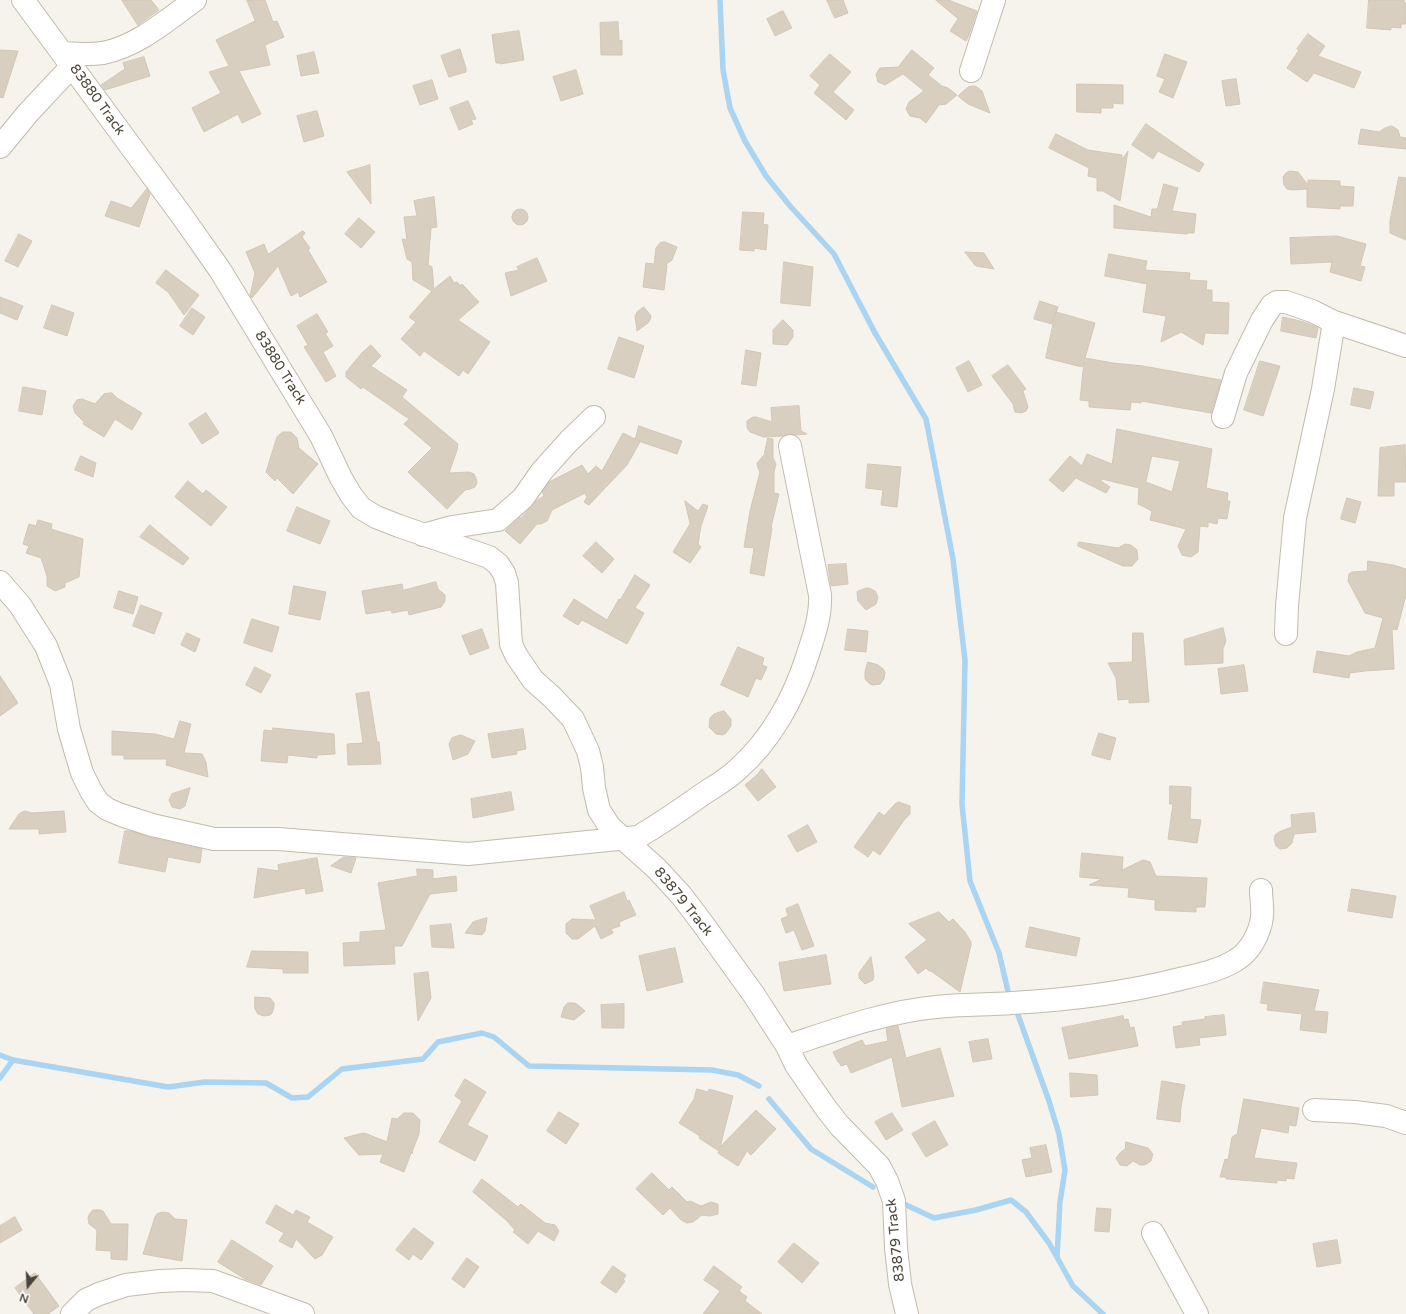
<!DOCTYPE html>
<style>
body{margin:0}
#map{position:relative;width:1406px;height:1314px;overflow:hidden;background:#f6f3ec;font-family:"Varela Round",sans-serif}
canvas{display:block}
.north{position:absolute;left:8px;top:1266px;width:40px;height:40px;-webkit-text-stroke:3px #fff;paint-order:stroke;rotate:198deg;font-size:11px;font-weight:700;line-height:16px;text-align:center;color:#4b4439}
.north::after{content:'';display:block;margin:auto;width:14px;height:18px;background:#4b4439;clip-path:polygon(50% 0,100% 100%,50% 72%,0 100%)}
</style>
<div id="map">
<canvas width="1406" height="1314"></canvas>
<div class="north">N</div>
</div>
<script>
const g = document.querySelector('canvas').getContext('2d');
g.lineJoin = 'round';
function strokePath(path, color, width, dash) { g.strokeStyle = color; g.lineWidth = width; g.lineCap = dash ? 'butt' : 'round'; g.setLineDash(dash || []); g.stroke(path); }
function fill(path, color) { g.fillStyle = color; g.fill(path, 'evenodd'); }
function write(font, color, halo, rows, align = 'center') {
  g.font = font + ' "Varela Round",sans-serif'; g.lineWidth = 3; g.setLineDash([]); g.textBaseline = 'middle'; g.strokeStyle = halo; g.fillStyle = color; for (const [text, x, y, turn = 0] of rows) {
    g.save(); g.translate(x, y); g.rotate((+turn || 0) * Math.PI / 180); g.textAlign = isNaN(turn) ? turn : align; if (halo) g.strokeText(text, 0, 0); g.fillText(text, 0, 0); g.restore();
  }
}
strokePath(new Path2D(`
 M720 0 723 70 730 108 745 141 766 176 790 206 834 254 875 333 926 419 953 559 965 660 962 804 970 881 999 953 1008 991
 M1018 1015 1049 1101 1059 1134 1065 1170 1060 1202 1057 1257
 M0 1055 13 1060 168 1087 205 1082 266 1083 292 1098 308 1097 342 1069 423 1059 438 1042 482 1033 494 1037 529 1066 712 1070 738 1075 759 1086
 M0 1078 13 1060
 M769 1099 811 1149 873 1187
 M904 1204 934 1218 976 1210 1011 1200 1026 1212 1049 1243 1073 1286 1103 1314`), '#a9d4f2', 5.5);
const building = new Path2D(`
 M122 0H151L159 10 138 25Z
 M247 0H265L273 22 277 21 284 37 265 45 270 65 239 71 261 114 242 123 238 114 204 132 192 108 221 93 209 72 229 66 216 40 255 21Z
 M827 0H843L848 13 835 18Z
 M936 0H948L977 11 969 35 966 41 950 31 958 19Z
 M1369 0H1404V3H1406V24H1401V28L1391 27V30L1367 28Z
 M783 11 792 28 775 36 767 19Z
 M618 22 619 41 622 40V55H601L600 23Z
 M519 31 524 60 500 64V63H496L492 35Z
 M1308 34 1325 46 1318 56 1361 72 1354 88 1314 73 1307 82 1287 68 1299 50 1297 49Z
 M460 49 466 68V72L449 77 441 56Z
 M0 50 18 51 3 98 0 97Z
 M912 50 934 68 928 75 942 86 948 88 957 95 946 104 939 105 926 123 920 118 910 116 906 109 909 102 924 91 903 74 885 85 878 82 876 74 880 68 898 67Z
 M314 52 319 73 301 76 297 56Z
 M830 54 851 72 833 92 854 110 846 120 814 93 820 85 810 76Z
 M1165 54 1187 62 1173 98 1159 92 1165 79 1157 76Z
 M144 57 150 76 105 90 101 85 125 69 123 63Z
 M576 70 583 94 561 101 553 77Z
 M1236 79 1240 104 1226 106 1222 81Z
 M432 80 438 99 420 105 413 86Z
 M1077 84 1123 85V104L1113 103V108H1101V113L1077 112Z
 M974 86 977 87 982 91 990 113 968 104 958 96 968 87Z
 M468 101 476 119 471 120 473 124 459 130 450 108Z
 M317 111 324 136 304 142 297 116Z
 M1146 124 1204 164 1199 172 1158 151 1153 159 1132 145Z
 M1392 126 1398 130 1400 137 1406 138V149L1358 144 1361 129 1379 132 1385 128Z
 M1056 134 1088 150 1122 155V160L1128 151 1120 201 1103 191H1097V178L1088 176 1089 168 1049 148Z
 M370 165 371 204 347 172Z
 M1290 171 1298 172 1308 185V180L1340 181V186L1354 187 1353 206H1340V209L1307 207V189L1292 190 1287 189 1284 185 1283 177 1286 173Z
 M1399 177 1406 178V240L1390 233V221Z
 M1164 184 1178 188 1172 211 1196 214 1194 233H1187V234L1114 228V205L1151 217 1152 209H1157Z
 M147 189 150 194 139 227 105 216 111 201 131 208Z
 M434 197 437 227 431 228 428 265 432 267 434 289 450 276 454 283 457 282 461 286 462 284 479 302 458 320 490 342 468 374 463 370 459 376 424 351 420 356 401 339 416 322 409 317 432 291 413 280 412 262 407 259 402 239 407 240 404 217 417 216 414 201Z
 M512 217a8 8 0 1 1 16 0a8 8 0 1 1-16 0Z
 M743 212 764 213 763 224 768 225 766 250 754 248V251L740 250Z
 M359 218 375 232 361 248 345 234Z
 M303 231 305 233 302 237 310 248 308 250 327 282 300 297 298 292 291 296 278 266 252 298 250 296 255 273 246 252 264 244 268 254Z
 M19 234 32 241 18 267 5 261Z
 M1337 236 1366 244 1360 266 1365 267 1361 281 1330 272 1332 262 1291 264 1290 238Z
 M665 242 677 247 672 260 665 265H667L664 290 643 287 646 263 654 264 656 248 660 243Z
 M965 252 984 253 994 269 976 266Z
 M1109 254 1147 261 1145 270 1190 273 1189 280 1207 281 1206 290H1212V302L1229 303 1228 334 1205 333 1203 345 1181 332 1161 342 1166 316 1143 312 1147 284 1105 276Z
 M537 258 547 281 511 296 505 273 519 270 517 267Z
 M784 262 813 267 810 306 781 303Z
 M166 270 199 295 184 315 168 292 156 283Z
 M0 297 23 306 17 320 0 313Z
 M1040 301 1058 307 1052 324 1034 319Z
 M52 305 74 313 67 336 44 328Z
 M644 307 651 316 650 320 648 323 637 331 635 316 637 312Z
 M192 308 205 317 193 335 180 326Z
 M1056 312 1095 323 1085 358 1113 363 1143 366 1221 380 1211 413 1141 401V403L1131 402 1130 410 1089 407V401L1080 400 1084 362 1082 367 1046 358Z
 M317 314 328 332 325 333 333 346 323 352 336 376 326 382 304 347 308 345 297 326Z
 M1283 317 1304 322 1318 328 1316 338 1281 331Z
 M783 320 793 330V337L787 345 773 344V330Z
 M619 337 644 346 634 378 608 369Z
 M371 345 381 356 371 366 407 390 402 397 458 444 457 450 449 473 469 472 474 474 476 478 477 483 475 487 470 489 465 490 447 509 408 472 432 448 404 424 409 419 363 387 361 389 346 377V372L361 354Z
 M746 350 761 353 756 386 742 384Z
 M969 361 982 385 968 392 956 368Z
 M1260 361 1280 366 1263 416 1244 410Z
 M1008 365 1026 389 1023 391 1028 407 1026 411 1021 413 1015 412 1013 404 992 376Z
 M23 387 46 391 42 415 19 411Z
 M1354 388 1374 392 1370 409 1351 405Z
 M112 393 117 398 142 413 132 430 115 419 104 437 83 424 84 422 75 413 73 406 77 400 82 399 95 404 104 394Z
 M799 406 801 431 807 434 795 435 788 434 783 436 764 437 750 432 747 428V421L753 417H756L772 422 771 408Z
 M206 413 219 433 202 444 189 424Z
 M639 426 682 441 677 454 638 441 640 442 627 465 589 505 584 502 587 497 585 493 552 510 547 521 541 524H537L520 544 505 531 520 517 521 518 536 501 544 496 542 492 549 482 582 465 588 474 596 466 602 471 623 433 635 439Z
 M1117 429 1212 449 1206 488 1228 493 1227 501H1230L1227 519 1218 518 1217 524 1208 522V527L1200 526 1198 552 1191 557 1182 555 1178 546 1186 529 1150 520 1152 511 1138 504 1139 488 1102 479 1101 481 1110 487 1106 493 1076 478 1063 492 1049 480 1070 456 1082 466 1087 454 1112 464ZM1152 456 1180 461 1172 492 1146 482Z
 M283 432H291L297 438 299 448 318 464 293 494 277 478 275 481 266 472 277 437Z
 M768 438 773 439V458L776 464 774 472V493L779 494 771 527 772 528 764 576 750 573 754 548 744 547 750 511 760 472 758 468 757 463 764 455Z
 M1405 445 1406 482H1394V496H1378L1380 448Z
 M81 456 96 463 93 477 75 470Z
 M868 464 901 467 897 507 881 505 883 490 866 488Z
 M188 481 203 494 206 490 227 507 211 526 175 497Z
 M1347 498 1361 502 1355 523 1341 519Z
 M685 501 698 511 703 504 708 506 701 526 698 544 701 547 690 563 673 552 690 524Z
 M297 507 330 521 320 544 287 531Z
 M38 520 52 524 51 529 83 539 79 577 65 583V587L55 591 47 586V576L41 558 26 553 29 546 23 544 29 524 36 526Z
 M150 525 189 558 183 565 140 537Z
 M596 542 614 559 602 573 583 556Z
 M1079 542 1118 548 1125 544 1131 545 1137 550 1138 559 1132 566H1123L1078 546Z
 M1368 561 1393 565 1406 569V595L1397 630 1392 629 1394 669 1365 671 1350 673 1349 678 1313 672 1317 651 1349 656 1357 652 1375 648 1383 618 1365 613 1348 581 1349 574 1352 572 1367 571Z
 M846 564 848 584 831 586 828 565Z
 M635 575 650 585 635 608 644 613 627 644 582 620 578 625 563 616 574 599 607 620 619 599 620 600Z
 M436 582 438 589 445 595V601L441 607 409 615 408 610 392 613 391 610 366 614 362 591 402 584 403 590Z
 M294 586 326 592 320 620 289 614Z
 M866 588H869L875 591 878 597 876 604 866 610 858 601 857 592Z
 M119 591 138 597 133 614 114 608Z
 M141 605 162 613 154 634 133 626Z
 M252 619 279 627 272 652 244 643Z
 M1223 628 1226 641 1223 649V663L1185 665 1184 640Z
 M482 629 489 648 470 655 462 636Z
 M848 629 868 631 866 652 845 650Z
 M187 633 200 639 195 652 181 645Z
 M1133 633H1143L1149 702 1129 703V699L1118 700 1116 678 1108 663 1132 662Z
 M738 647 764 658 762 665 767 667 761 680 756 678 748 697 721 685Z
 M868 662 878 665 883 669 885 672 884 679 880 684 873 685 870 684 865 679V672Z
 M1244 665 1248 691 1221 694 1218 669Z
 M255 667 271 675 261 693 246 685Z
 M0 676 18 703 0 716Z
 M369 692 377 742H379L381 764 348 765 347 744 363 743 356 694Z
 M724 711 731 719V726L726 733 723 735 716 734 709 727 710 718 714 714Z
 M180 721 191 724 184 753 202 754 206 762 208 777 166 765 167 759H124V755H112V731L155 734 174 739Z
 M273 728 334 734 335 754 317 755V758L288 755 287 763 261 761 264 730 273 731Z
 M523 729 526 749 516 751 517 754 492 758 488 734Z
 M1099 733 1116 738 1110 760 1092 755Z
 M461 735 475 741 468 754 453 760 449 744 452 738Z
 M762 769 776 787 758 801 745 785 757 775Z
 M1170 786 1191 787 1190 819 1201 820 1197 843 1168 839 1173 804H1170Z
 M190 788 185 806 180 809 172 807 169 800 172 794Z
 M511 792 514 810 473 818 471 799Z
 M899 802 910 806V814L904 820 880 855 873 850 868 857 854 847 879 812 884 816 895 804Z
 M25 811 32 813 64 811 66 832 39 834V829H9L19 814Z
 M1314 813 1316 832 1294 834 1292 843 1287 848 1280 849 1276 846 1274 840 1275 835 1279 832 1292 827 1291 815Z
 M808 825 817 842 797 852 788 836Z
 M125 831H131L149 837 202 849 200 863 168 857 165 872 119 863Z
 M1082 853 1123 857 1122 870 1143 860 1150 862 1156 876 1207 878 1205 907H1196V912L1155 910V900L1128 897 1129 888 1089 885 1102 879 1080 877Z
 M344 857 356 858 351 873 331 866Z
 M317 858 323 891 306 894 305 888 254 898 258 868 279 871 278 865Z
 M417 869 433 870V879L456 876 457 891 430 894 402 946H394L395 964 344 966 343 943 360 942V932L386 930 378 883 417 876Z
 M1352 889 1396 896 1392 918 1348 911Z
 M624 892 627 901 629 900 636 915 619 922 620 926 611 929 613 933 601 939 595 926 578 939H572L566 933V924L572 919 596 920 590 906Z
 M798 904 814 946 802 950 794 930 786 933 781 919 788 916 786 909Z
 M939 912 949 922 953 919 965 932 971 942V945L960 992 931 971H929L926 968 918 974 905 957 927 940 909 924Z
 M487 918 485 931 482 935 465 933 473 922Z
 M451 924 454 948 432 947 430 926Z
 M1030 927 1080 938 1076 956 1026 947Z
 M675 948 683 982 647 991 639 956Z
 M252 951 308 952V973H283V969L247 967Z
 M826 955 831 984 784 991 779 963Z
 M871 957 874 976 873 980 865 984 859 978V973Z
 M428 972 431 998 418 1021 414 974Z
 M1264 982 1319 990 1314 1011 1328 1012 1326 1033 1300 1030 1302 1014 1267 1010 1268 1004 1261 1003Z
 M255 997 270 998 274 1003V1007L272 1013 270 1015 264 1016 258 1014 255 1009Z
 M568 1003H574L577 1004 585 1011 574 1020 561 1017 564 1007Z
 M624 1004V1028H602L601 1005Z
 M1224 1015 1226 1035 1199 1038 1200 1045 1176 1048 1173 1027 1183 1025 1182 1022 1205 1019V1017Z
 M1123 1016 1124 1020 1128 1019 1130 1028 1134 1027 1138 1046 1069 1059 1062 1028Z
 M898 1026 906 1058 940 1048 954 1096 902 1107 892 1057 851 1073 847 1064 841 1066 839 1062H838L833 1052 862 1040 865 1046 888 1041 886 1028Z
 M988 1039 992 1059 973 1062 969 1042Z
 M1070 1073 1097 1075 1098 1095 1071 1097Z
 M465 1079 486 1092 467 1125 488 1136 475 1161 439 1142 462 1101 455 1096Z
 M1162 1081 1185 1085 1181 1107 1180 1122 1157 1119Z
 M697 1089 708 1092 709 1089 733 1096 720 1147 756 1110 776 1129 751 1155 747 1151 738 1166 718 1153 719 1151 699 1138 700 1136 679 1123 694 1099Z
 M1244 1099 1299 1108 1296 1126 1289 1125 1288 1133 1261 1128 1254 1158 1297 1163 1294 1179 1286 1178V1181L1277 1180V1183L1228 1179H1226V1177H1220L1225 1159 1228 1160 1232 1137 1237 1134Z
 M559 1112 579 1124 566 1144 547 1131Z
 M404 1113H413L420 1120 419 1134 412 1152 413 1153H411L404 1172 380 1162 383 1154 359 1155 344 1138 363 1133 367 1134 387 1142 392 1118 397 1119Z
 M892 1113 903 1130 886 1140 875 1122Z
 M935 1121 948 1145 926 1157 912 1134Z
 M1126 1142 1148 1148 1153 1154 1151 1161 1145 1165H1140L1133 1161 1127 1166 1120 1165 1116 1158 1120 1153 1125 1149Z
 M1046 1145 1052 1172 1026 1177 1022 1160 1032 1158 1030 1148Z
 M652 1173 669 1190 672 1187 687 1202 690 1201 701 1206 711 1202 718 1204V1214L710 1216 702 1215 693 1222 687 1223 681 1220 670 1208 663 1215 636 1189Z
 M482 1179 518 1207 521 1204 545 1223 555 1225 559 1231 554 1241 538 1231 528 1244 513 1232 515 1230 506 1220 473 1192Z
 M276 1205 293 1215 296 1210 310 1217 307 1222 333 1237 322 1255 315 1259 296 1239 292 1248 279 1241 284 1233 266 1223Z
 M1097 1208 1111 1209 1109 1232 1095 1231Z
 M93 1210H100L103 1211 111 1224H128L127 1260 111 1259V1251L96 1250 97 1230 89 1224 88 1218 89 1215Z
 M163 1212 169 1213 175 1219 187 1220 182 1261 143 1254 155 1217 157 1214Z
 M15 1217 22 1230 0 1243V1226Z
 M414 1228 434 1243 421 1260 413 1254 409 1260 396 1250Z
 M232 1240 273 1266 261 1285 245 1279 218 1262Z
 M1337 1240 1341 1263 1317 1267 1313 1244Z
 M794 1243 819 1263 802 1283 778 1262Z
 M467 1258 479 1267 464 1288 452 1279Z
 M613 1266 626 1275 623 1280 625 1281 616 1293 601 1283Z
 M714 1266 742 1287 739 1291 747 1297 745 1301 762 1314H703L720 1291 704 1280Z
 M35 1273 59 1306 48 1314H34L15 1288Z`);
fill(building, '#d8cfc1');
strokePath(building, '#d3c7b4', 1);
const minor = new Path2D(`
 M23 0 182 216 220 270 321 436 341 478 351 495 361 508 376 517 399 526 489 557 498 564 504 573 507 583 511 644 516 655 533 680 552 697 573 719 588 751 592 767 594 788 599 810 610 827 656 868 681 895 703 924 754 995 787 1046 796 1065 825 1107 839 1125 879 1166 887 1181 894 1201 896 1248 900 1284 907 1314
 M63 53C76 54 89 55 103 53 138 46 167 20 195 0
 M971 71 994 0
 M0 147 28 113 72 66
 M1223 417 1236 373 1262 320 1272 305 1277 302H1286L1312 311 1334 322 1406 346
 M423 535 452 527 498 520 523 498 542 471 569 441 594 417
 M0 582 20 605 46 646 61 684 69 729 82 773 91 791 98 802 107 809 121 815 152 825 214 839H278L468 854 638 837C660 824 682 809 703 794 715 786 728 779 738 769 771 740 794 698 807 657 814 636 821 616 820 595L790 446
 M1286 634 1287 606 1295 518 1323 389 1334 322
 M787 1046C836 1030 884 1012 936 1007 961 1004 986 1005 1012 1003 1065 1000 1124 993 1176 980 1196 975 1219 971 1236 960 1250 952 1260 933 1262 917 1263 908 1261 899 1261 890
 M1314 1110 1355 1112 1386 1116 1406 1123
 M1153 1233 1197 1314
 M72 1314 86 1300 99 1294 126 1285 160 1281 186 1280 213 1281 303 1314`);
strokePath(minor, '#c2bbae', 24);
strokePath(minor, '#fff', 22);
write('14px', '#4b4439', '#fff', [
 ["83880 Track",97,100,54],
 ["83880 Track",280,368,58],
 ["83879 Track",683,902,51],
 ["83879 Track",896,1240,-96]
]);
</script>
